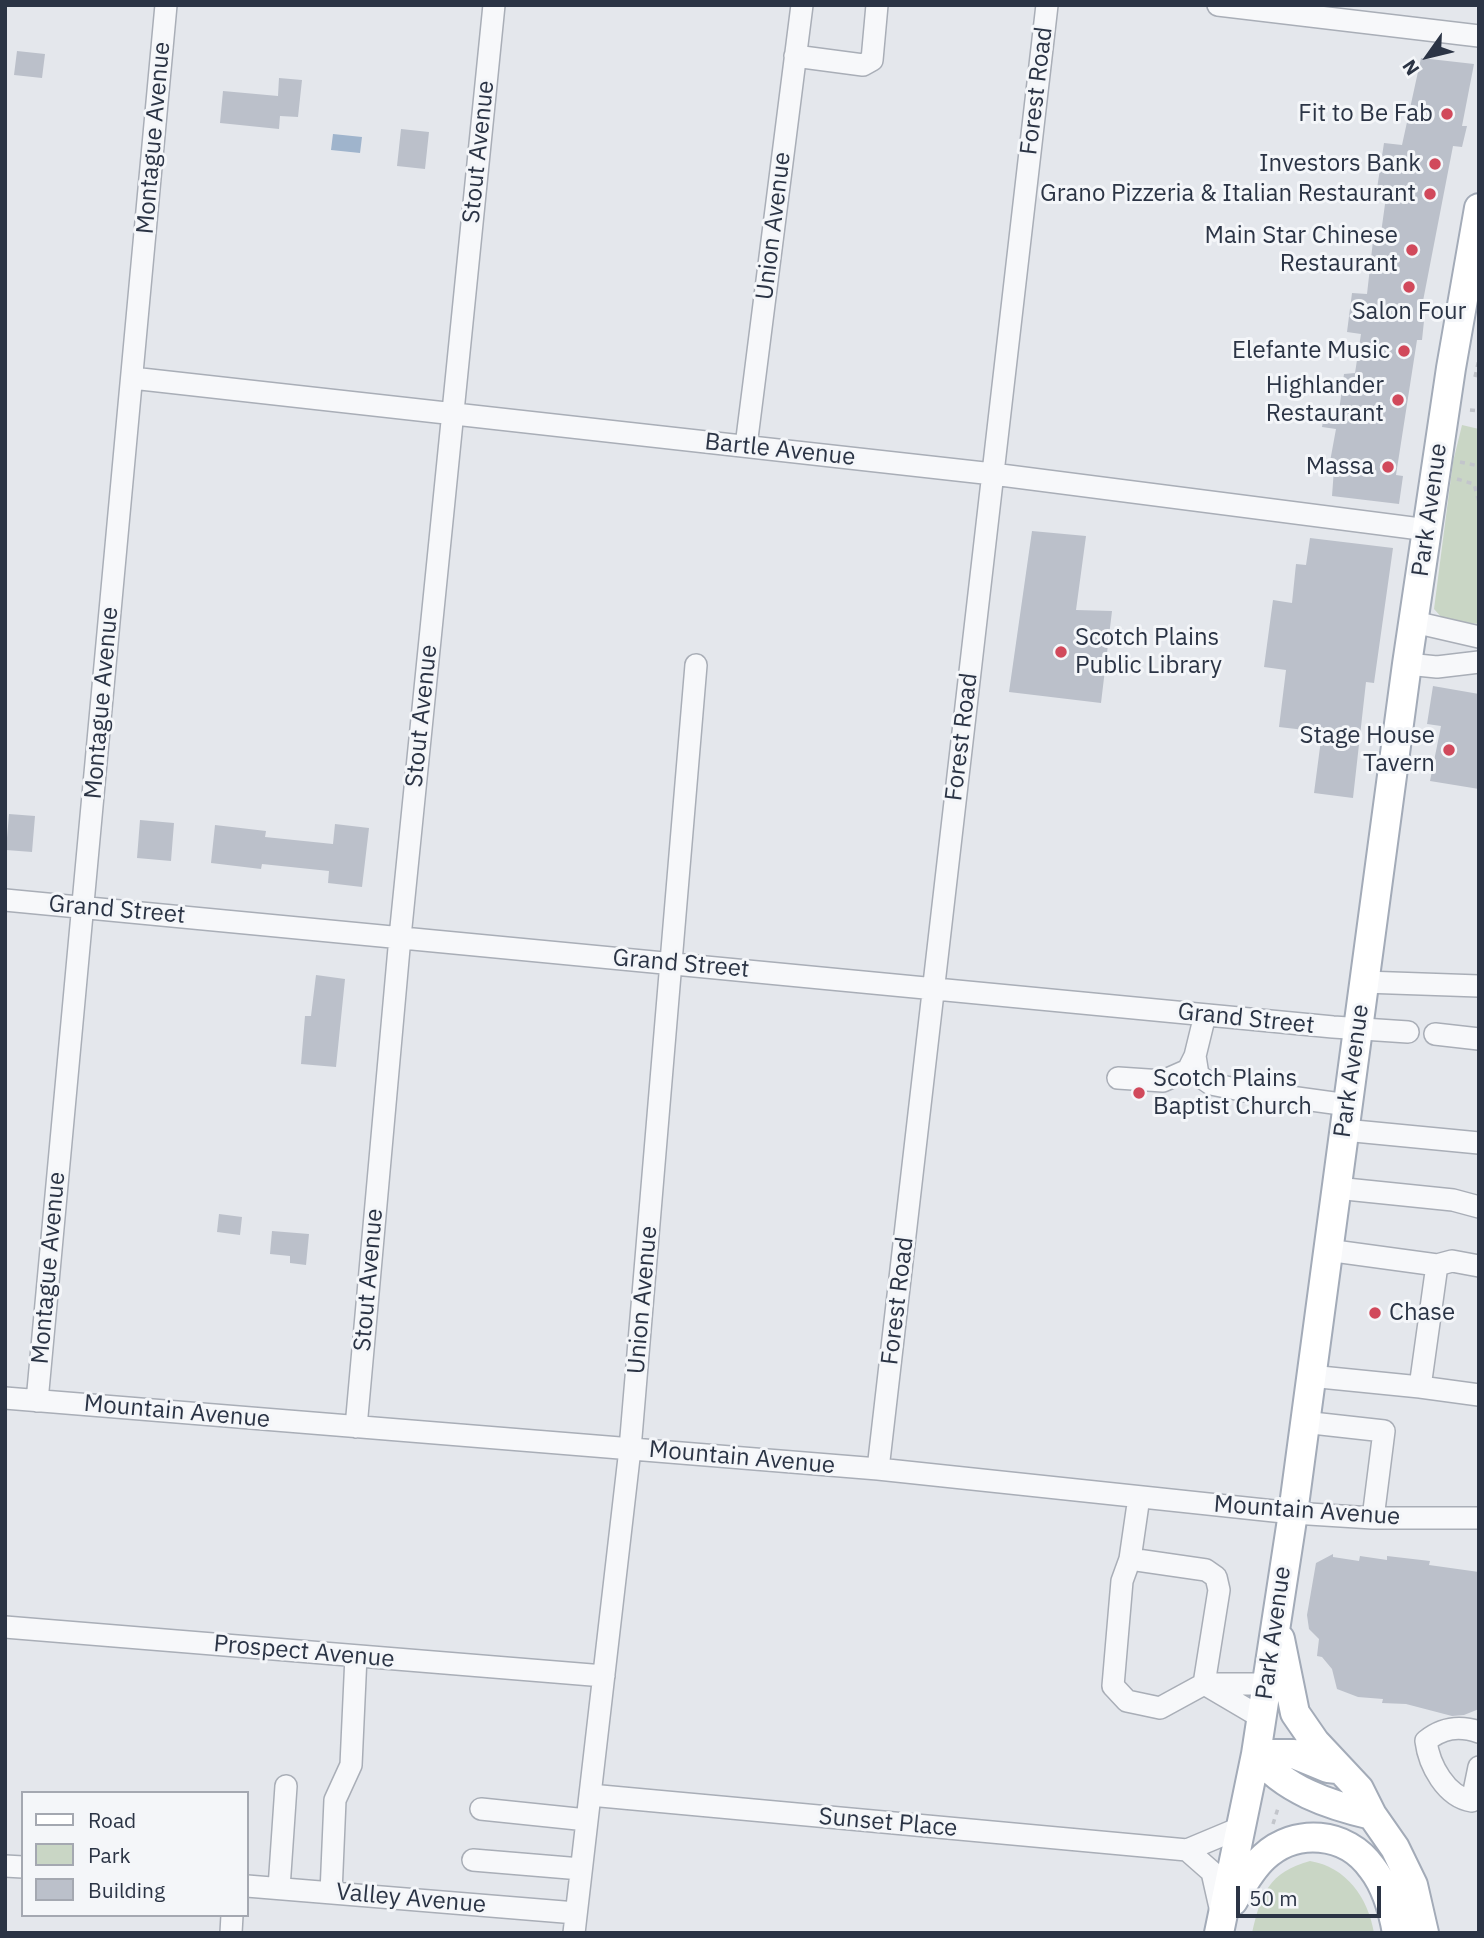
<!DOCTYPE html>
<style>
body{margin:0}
#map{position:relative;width:1484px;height:1938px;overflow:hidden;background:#e4e7ec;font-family:"IBM Plex Sans",sans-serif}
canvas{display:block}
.frame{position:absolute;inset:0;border:7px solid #2b3445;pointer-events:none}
.legend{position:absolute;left:21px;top:1791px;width:228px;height:126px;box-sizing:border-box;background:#f4f6f9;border:2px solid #a4a8b1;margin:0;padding:9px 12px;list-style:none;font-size:21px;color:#2b3445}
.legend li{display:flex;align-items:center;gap:14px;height:35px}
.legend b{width:35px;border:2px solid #a4a8b1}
.north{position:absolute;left:1393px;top:21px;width:70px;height:70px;-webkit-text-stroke:5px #f4f6f9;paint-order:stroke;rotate:236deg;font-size:19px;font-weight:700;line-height:28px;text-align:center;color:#2b3445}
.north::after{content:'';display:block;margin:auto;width:24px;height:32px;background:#2b3445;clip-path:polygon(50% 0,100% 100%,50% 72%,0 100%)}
.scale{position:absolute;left:1236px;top:1886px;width:145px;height:32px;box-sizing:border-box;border:4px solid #2b3445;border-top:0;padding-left:9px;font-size:21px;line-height:24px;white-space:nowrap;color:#2b3445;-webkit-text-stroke:5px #f4f6f9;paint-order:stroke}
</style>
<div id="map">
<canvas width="1484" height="1938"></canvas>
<div class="frame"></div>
<ul class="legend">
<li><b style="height:9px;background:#fff"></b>Road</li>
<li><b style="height:19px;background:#c9d6c5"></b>Park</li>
<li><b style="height:19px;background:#bbc0ca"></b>Building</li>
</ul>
<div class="north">N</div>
<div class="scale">50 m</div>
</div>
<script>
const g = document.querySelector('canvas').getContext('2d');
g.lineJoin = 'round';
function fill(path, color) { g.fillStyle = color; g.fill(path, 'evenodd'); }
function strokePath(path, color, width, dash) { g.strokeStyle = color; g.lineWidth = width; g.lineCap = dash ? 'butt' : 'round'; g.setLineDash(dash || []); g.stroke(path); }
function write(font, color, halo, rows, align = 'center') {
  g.font = font + ' "IBM Plex Sans",sans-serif'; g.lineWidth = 6; g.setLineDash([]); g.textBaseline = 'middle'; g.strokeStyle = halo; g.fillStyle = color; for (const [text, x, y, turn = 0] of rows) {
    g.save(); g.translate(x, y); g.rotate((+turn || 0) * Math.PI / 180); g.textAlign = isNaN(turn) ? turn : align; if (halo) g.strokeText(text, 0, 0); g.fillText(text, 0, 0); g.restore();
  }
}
fill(new Path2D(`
 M1462 425 1479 429V624L1444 620 1434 609 1453 462Z
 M1310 1861C1346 1867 1368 1897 1374 1933H1252C1261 1894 1269 1872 1310 1861Z`), '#c9d6c5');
fill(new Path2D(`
 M333 134 362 137 360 153 331 150Z`), '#9fb4cc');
fill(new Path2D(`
 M17 51 45 54 42 78 14 75Z
 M1421 58 1474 64 1462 126H1467L1462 147 1453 146 1423 301 1426 302 1422 340H1417L1396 475 1403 476 1399 504 1332 496 1334 469 1329 467 1336 429 1322 427 1325 410 1339 411 1344 374 1355 373 1361 334 1347 332 1352 293 1367 294 1374 232 1381 233 1386 197 1376 195 1384 143 1402 145Z
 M279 78 302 80 298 117 280 116 279 129 220 123 223 91 278 96Z
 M401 129 429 132 425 169 397 166Z
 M1032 531 1086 536 1076 610 1112 611 1101 703 1009 692Z
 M1310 538 1393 548 1374 683 1366 682 1353 798 1314 793 1322 732 1279 727 1286 670 1264 667 1273 600 1292 603 1296 564 1306 565Z
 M1433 686 1479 694V789L1430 781 1441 726 1427 724Z
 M9 814 35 816 32 852 6 850Z
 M140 820 174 823 171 861 137 858Z
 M335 824 369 828 362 887 328 883 329 871 262 864 261 869 211 863 215 825 266 831 265 837 333 844Z
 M316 975 345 979 336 1067 301 1064 305 1016H311Z
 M219 1214 242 1217 240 1235 217 1232Z
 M272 1231 309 1234 306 1265 290 1263V1256L270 1254Z
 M1333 1554V1557L1359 1561 1360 1556 1387 1560V1556L1430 1561 1429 1565 1479 1572V1709L1464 1715 1452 1716 1406 1704 1382 1703 1383 1699 1358 1697 1337 1689 1332 1669 1322 1657 1317 1656 1319 1639 1309 1629 1307 1615 1316 1563Z`), '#bbc0ca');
const minor = new Path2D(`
 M1218 5 1479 36
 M795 56 863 65 872 60 877 5
 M132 378 993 474 1428 530
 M746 446 802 5
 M1414 622 1479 637
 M1407 664 1437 667 1479 662
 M5 900 1333 1027 1408 1032
 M1364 982 1479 986
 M1435 1034 1479 1039
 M1195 1056 1198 1075 1211 1084 1256 1093
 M1118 1078 1163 1081 1188 1070 1195 1056 1205 1015
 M1268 1094 1348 1105
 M1344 1130 1479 1143
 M1336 1188 1453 1200 1479 1207
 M1327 1250 1437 1265 1420 1387 1479 1395
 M1437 1265 1452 1261 1479 1266
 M1310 1376 1420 1387
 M5 1398 878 1469 1293 1513 1373 1518H1479
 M37 1401 166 5
 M1303 1422 1384 1431 1373 1518
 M356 1427 400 937 494 5
 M878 1469 1047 5
 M1139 1497 1130 1559 1206 1570 1216 1577 1219 1590 1204 1684
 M1130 1559 1122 1581 1113 1686 1127 1701 1160 1708 1204 1684H1266
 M5 1627 604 1676
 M1206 1685 1262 1718
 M1479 1732C1458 1725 1442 1728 1426 1741 1429 1765 1446 1797 1472 1801L1479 1767
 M590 1795 1187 1850 1242 1827
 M481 1809 587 1820
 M1187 1850 1212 1872 1221 1912
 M473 1860 581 1869
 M5 1866 23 1867
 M247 1886 576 1913
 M279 1888 286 1786
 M331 1893 335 1800 351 1765 356 1656
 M231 1933 232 1915
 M574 1933 630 1449 696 665`);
const major = new Path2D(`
 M1280 1639 1295 1713 1315 1742 1359 1789 1372 1815 1395 1848 1413 1885 1424 1933
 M1256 1754C1284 1790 1329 1805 1372 1815
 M1256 1754H1294L1328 1768 1337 1769
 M1233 1901C1242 1886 1250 1870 1264 1857 1295 1828 1346 1831 1372 1868 1386 1886 1393 1910 1397 1933
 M1219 1933 1256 1754 1293 1513 1407 664 1451 368 1479 208`);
strokePath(minor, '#a9aeb7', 24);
strokePath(major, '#a3abb8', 32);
strokePath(new Path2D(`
 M1475 377 1479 359
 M1470 410 1479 411
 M1460 462 1479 466
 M1457 479 1474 484 1479 502
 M1273 1824 1279 1805`), '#c2c5cb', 3.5, [5, 5]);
strokePath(minor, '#f7f8fa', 21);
strokePath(major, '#fff', 28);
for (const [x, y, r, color] of [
 [1447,114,7,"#d1495b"],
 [1435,164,7,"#d1495b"],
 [1430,194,7,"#d1495b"],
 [1412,250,7,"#d1495b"],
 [1409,287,7,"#d1495b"],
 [1404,351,7,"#d1495b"],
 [1398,400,7,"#d1495b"],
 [1388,467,7,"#d1495b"],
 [1061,652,7,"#d1495b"],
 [1449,750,7,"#d1495b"],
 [1139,1093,7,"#d1495b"],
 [1375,1313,7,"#d1495b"]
]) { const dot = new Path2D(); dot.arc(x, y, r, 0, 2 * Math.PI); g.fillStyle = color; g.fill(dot); strokePath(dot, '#f4f6f9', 2.5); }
write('24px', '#2b3445', '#f4f6f9', [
 ["Forest Road",1037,91,-83],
 ["Montague Avenue",154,138,-85],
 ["Stout Avenue",479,152,-84],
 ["Union Avenue",774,226,-83],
 ["Bartle Avenue",780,450,6],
 ["Park Avenue",1430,510,-82],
 ["Montague Avenue",102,703,-85],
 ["Stout Avenue",422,716,-84],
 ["Forest Road",962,737,-83],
 ["Grand Street",117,910,5],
 ["Grand Street",681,964,5],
 ["Grand Street",1246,1019,6],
 ["Park Avenue",1352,1071,-82],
 ["Montague Avenue",49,1268,-85],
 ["Stout Avenue",369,1280,-85],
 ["Union Avenue",643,1300,-85],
 ["Forest Road",898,1301,-83],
 ["Mountain Avenue",177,1412,5],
 ["Mountain Avenue",742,1458,5],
 ["Mountain Avenue",1307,1511,4],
 ["Park Avenue",1274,1633,-82],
 ["Prospect Avenue",304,1652,5],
 ["Sunset Place",888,1823,5],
 ["Valley Avenue",411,1899,5]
]);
write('24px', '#2b3445', '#f4f6f9', [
 ["Fit to Be Fab",1433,114],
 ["Investors Bank",1421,164],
 ["Grano Pizzeria & Italian Restaurant",1416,194],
 ["Main Star Chinese",1398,236],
 ["Restaurant",1398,264],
 ["Salon Four",1409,312,"center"],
 ["Elefante Music",1390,351],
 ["Highlander",1384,386],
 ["Restaurant",1384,414],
 ["Massa",1374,467],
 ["Scotch Plains",1075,638,"left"],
 ["Public Library",1075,666,"left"],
 ["Stage House",1435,736],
 ["Tavern",1435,764],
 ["Scotch Plains",1153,1079,"left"],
 ["Baptist Church",1153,1107,"left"],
 ["Chase",1389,1313,"left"]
], 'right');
</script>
